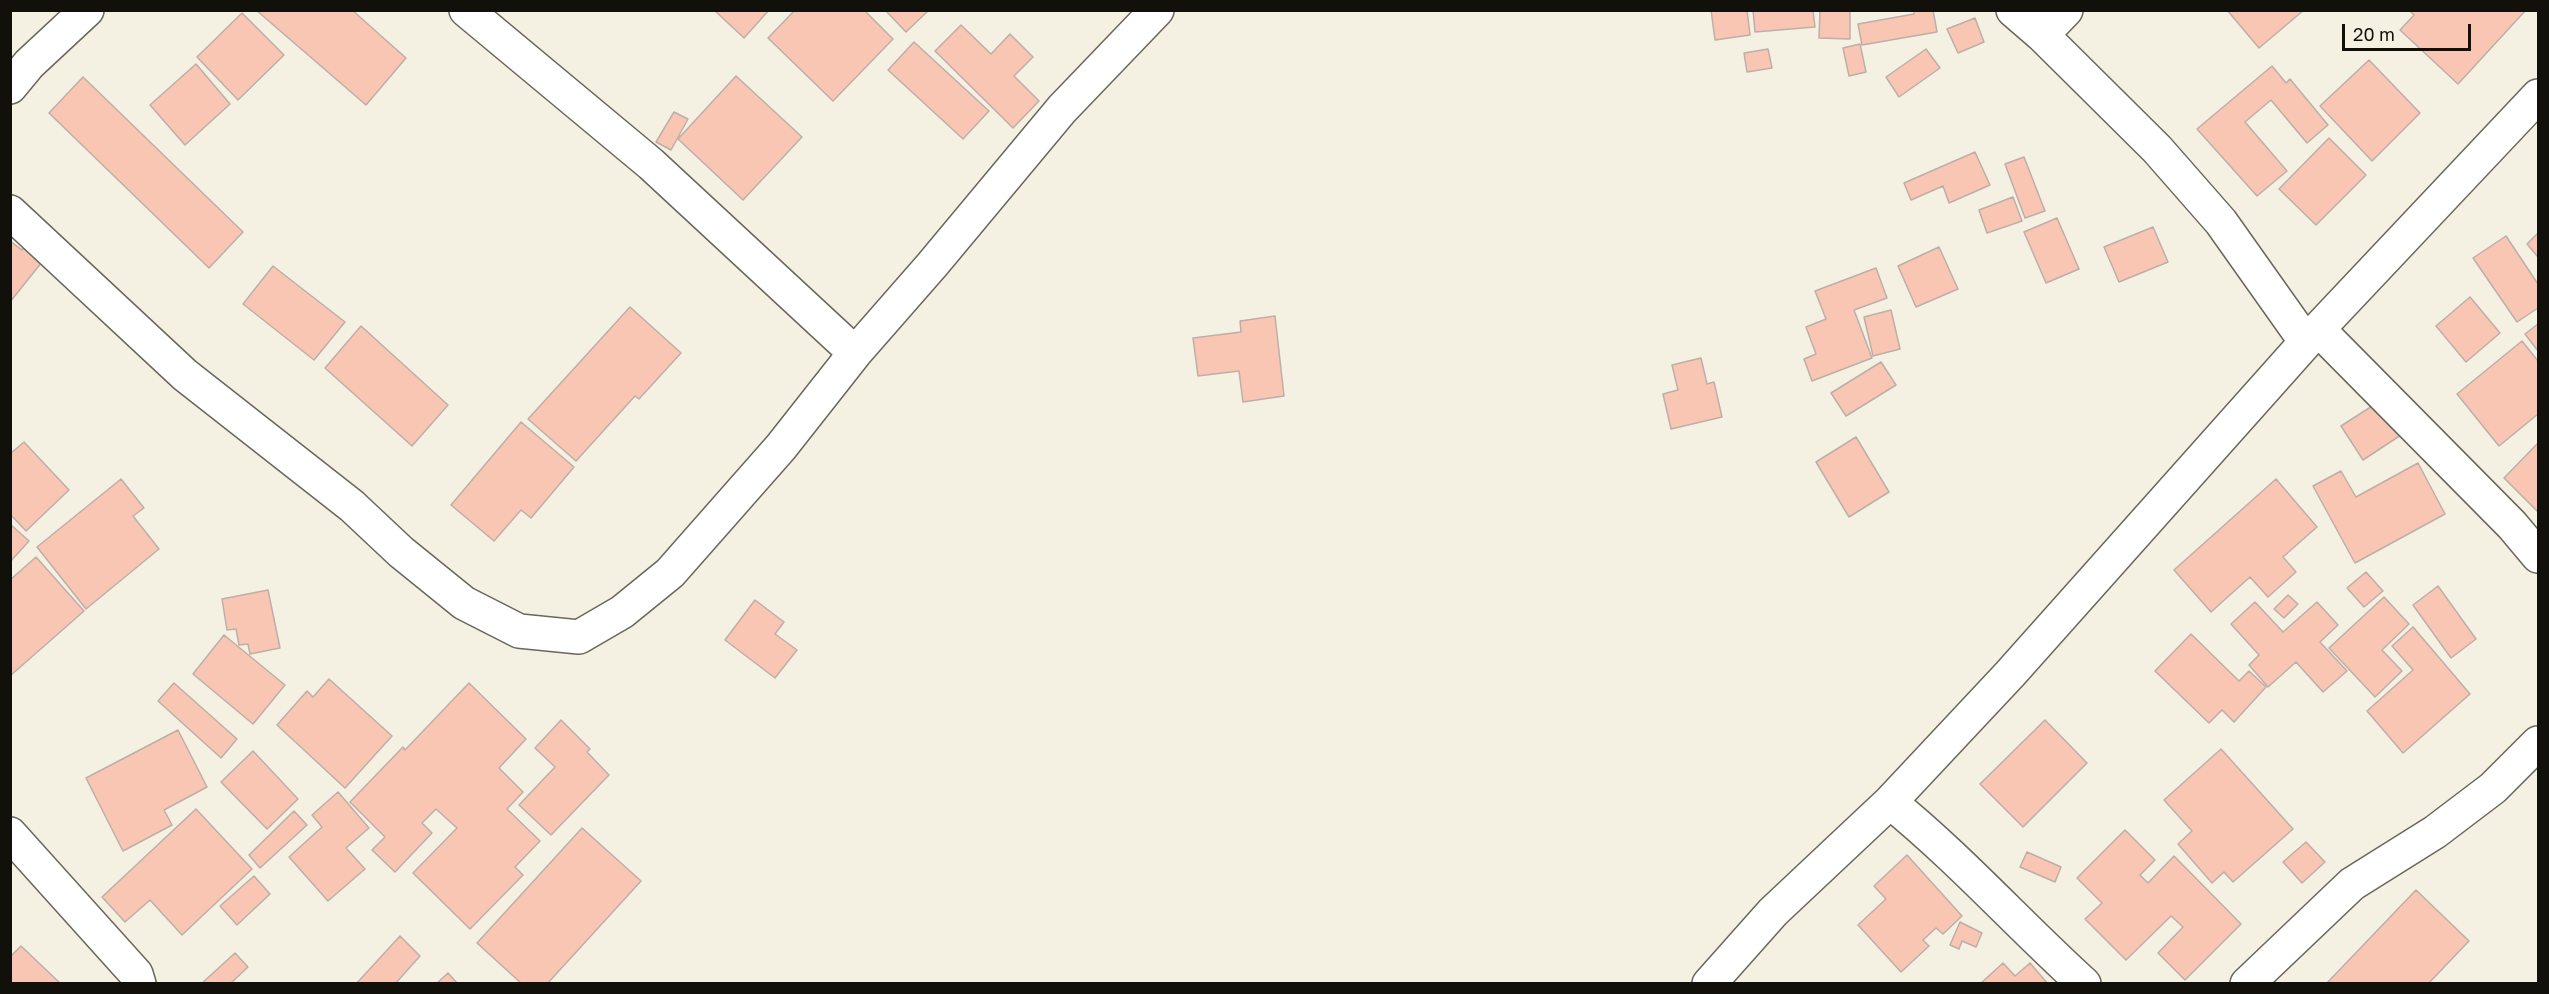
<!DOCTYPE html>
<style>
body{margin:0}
#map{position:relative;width:2549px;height:994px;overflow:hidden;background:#f4f1e2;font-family:"Golos Text",sans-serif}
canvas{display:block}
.frame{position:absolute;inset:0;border:12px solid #11100b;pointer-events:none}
.scale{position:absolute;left:2342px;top:24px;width:129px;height:27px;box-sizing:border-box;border:3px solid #11100b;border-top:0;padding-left:8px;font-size:18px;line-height:21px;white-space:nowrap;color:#11100b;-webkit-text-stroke:4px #f4f1e2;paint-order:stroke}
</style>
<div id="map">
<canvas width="2549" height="994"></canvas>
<div class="frame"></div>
<div class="scale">20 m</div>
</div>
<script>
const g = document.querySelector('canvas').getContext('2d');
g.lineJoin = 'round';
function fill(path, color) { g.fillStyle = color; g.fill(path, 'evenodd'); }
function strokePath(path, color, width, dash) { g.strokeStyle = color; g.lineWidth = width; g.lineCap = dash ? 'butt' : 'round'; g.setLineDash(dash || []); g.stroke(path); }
const building = new Path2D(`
 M256 10H352L406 58 366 105Z
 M714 10H769L744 38Z
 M795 10H864L893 39 833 101 768 38Z
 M885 10H929L906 32Z
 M1711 10H1747L1750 35 1715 40Z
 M1753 10H1813L1815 27 1755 32Z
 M1820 10H1850V39L1819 38Z
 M1914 10H1933L1937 32 1862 45 1858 24 1914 14Z
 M2227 10H2304L2259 48Z
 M2409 10H2526L2458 84 2400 30 2414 15Z
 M242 13 284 55 238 100 197 57Z
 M1975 18 1984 42 1958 53 1947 29Z
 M961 25 991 54 1010 34 1033 57 1014 76 1039 101 1013 128 935 51Z
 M914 42 989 111 963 139 888 70Z
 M1860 44 1866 72 1849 76 1843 48Z
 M1768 49 1772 68 1747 72 1744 53Z
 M1926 49 1940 68 1899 97 1886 77Z
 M2369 60 2420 113 2372 161 2320 106Z
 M196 64 230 104 185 145 150 105Z
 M2272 66 2286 83 2290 79 2328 125 2307 143 2271 100 2245 122 2287 171 2257 196 2197 129Z
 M736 76 802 137 743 200 678 139Z
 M83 77 243 232 209 268 49 113Z
 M674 112 688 119 671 150 656 142Z
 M2329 138 2366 175 2316 225 2279 189Z
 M1975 152 1990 185 1949 203 1943 186 1911 200 1904 183Z
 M2024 157 2045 211 2025 218 2005 164Z
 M2013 197 2022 221 1987 233 1979 210Z
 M2057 218 2079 269 2046 283 2024 232Z
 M2153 227 2168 262 2119 282 2104 247Z
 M2538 233V257L2527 244Z
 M2506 236 2538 284V308L2517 322 2473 258Z
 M10 241 22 250 28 242 46 257 10 302Z
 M1939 247 1958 289 1916 307 1898 266Z
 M273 266 345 322 314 360 243 304Z
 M1876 268 1887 298 1854 310 1872 358 1812 381 1804 359 1816 354 1806 327 1826 319 1815 291Z
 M2470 297 2500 333 2466 362 2436 326Z
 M630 307 681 353 639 399 635 396 576 461 528 419Z
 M1891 310 1900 349 1873 356 1864 317Z
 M1275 316 1284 396 1243 402 1239 371 1198 376 1193 338 1241 332 1240 321Z
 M2538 324V351L2525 334Z
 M361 326 448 405 412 446 325 368Z
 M2522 341 2538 361V414L2499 446 2457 394Z
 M1701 358 1707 384 1714 382 1722 417 1671 429 1663 394 1678 390 1672 365Z
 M1881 362 1896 385 1846 416 1831 393Z
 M2380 401 2401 435 2363 460 2341 426Z
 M521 422 574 467 531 518 521 510 494 541 451 505Z
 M1856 437 1889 492 1849 517 1816 462Z
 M24 442 69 490 26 531 10 514V454Z
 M2538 443V512L2504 478Z
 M2418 463 2445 514 2355 563 2313 486 2341 471 2356 497Z
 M121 479 144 508 133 516 159 549 86 609 37 547Z
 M2276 479 2317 527 2283 557 2296 572 2268 597 2250 577 2211 612 2174 570Z
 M10 524 29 541 10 562Z
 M36 557 84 611 10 676V580Z
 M2366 572 2383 591 2364 607 2347 588Z
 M2438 586 2476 639 2451 658 2413 605Z
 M268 590 280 648 250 654 248 644 239 645 236 629 227 630 222 599Z
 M2288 595 2298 604 2284 618 2274 609Z
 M2384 597 2409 624 2382 650 2402 671 2375 697 2329 648Z
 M755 600 784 622 775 634 797 650 775 678 725 640Z
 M2255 602 2283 632 2317 602 2338 625 2320 642 2347 671 2323 692 2296 662 2268 687 2249 665 2259 655 2231 624Z
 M2413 627 2470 694 2403 753 2367 711 2413 670 2392 646Z
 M2191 634 2239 681 2249 671 2266 687 2234 722 2222 710 2209 723 2155 671Z
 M224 635 285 685 253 724 193 674Z
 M329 679 392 736 345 788 277 725 307 691 313 697Z
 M174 683 237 739 221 758 158 701Z
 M469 683 526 739 499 768 523 792 507 809 540 841 515 867 523 875 470 929 413 873 457 828 436 809 422 823 432 833 395 872 372 850 385 837 350 802 403 747 405 750Z
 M561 720 590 749 587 752 609 775 551 835 519 805 555 767 535 748Z
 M2045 720 2087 763 2023 827 1980 784Z
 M178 730 207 787 164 810 172 825 123 851 86 778Z
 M2221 749 2293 829 2233 882 2224 872 2212 883 2178 844 2192 831 2164 800Z
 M253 751 298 799 267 829 221 782Z
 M338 792 369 828 346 848 365 869 328 901 289 857 322 827 312 815Z
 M196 809 252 869 182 935 150 900 125 922 102 897Z
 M294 811 307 825 260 868 249 855Z
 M582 828 641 881 547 984H522L477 943Z
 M2125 830 2155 860 2140 875 2148 883 2174 856 2241 924 2185 980 2158 953 2183 927 2171 916 2126 960 2085 919 2102 903 2077 878Z
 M2306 842 2325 862 2302 883 2283 862Z
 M2027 852 2061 867 2055 882 2020 867Z
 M1907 855 1962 916 1943 934 1936 928 1923 940 1929 946 1901 972 1858 925 1886 899 1874 886Z
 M254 876 270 894 237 925 220 906Z
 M2416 890 2469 941 2428 984H2326Z
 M1960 922 1982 933 1976 947 1962 941 1959 949 1950 945Z
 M400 936 420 956 395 984H356Z
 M21 946 61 984H10V957Z
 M235 953 248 967 230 984H201Z
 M2003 963 2015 976 2030 963 2048 984H1980Z
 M448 973 458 984H436Z`);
fill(building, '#f9c6b4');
strokePath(building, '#beaea8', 1.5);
const minor = new Path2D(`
 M466 10 651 164 855 353
 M2013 10 2042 35 2157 149 2221 222 2306 342
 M2042 35 2066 10
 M10 87 29 64 87 10
 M10 212 185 375 352 506 401 552 464 603 519 631 579 637 622 612 670 573 781 447 855 353 932 265 1062 109 1157 10
 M2318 329 2512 525 2538 556
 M1890 802C1959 858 2018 924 2084 984
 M10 834 136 974 139 984
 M1709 984 1773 912 1890 802 2010 674 2306 342 2538 96
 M2247 984 2352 884 2435 832 2493 788 2538 743`);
strokePath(minor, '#69675a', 36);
strokePath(minor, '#fff', 33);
</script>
